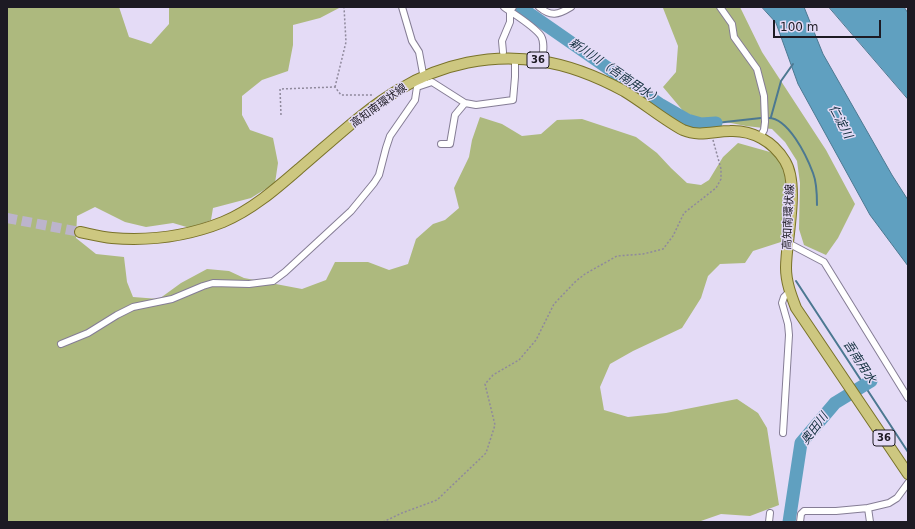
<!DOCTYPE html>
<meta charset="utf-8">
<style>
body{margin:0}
#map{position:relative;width:915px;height:529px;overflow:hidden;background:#e4dbf6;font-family:"DejaVu Sans",sans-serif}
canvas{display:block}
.frame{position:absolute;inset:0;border:8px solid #1d1a23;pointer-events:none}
.scale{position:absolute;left:773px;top:20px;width:108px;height:18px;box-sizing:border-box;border:2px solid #1d1a23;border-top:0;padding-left:5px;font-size:12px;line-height:14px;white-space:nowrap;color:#1d1a23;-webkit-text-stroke:3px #e4dbf6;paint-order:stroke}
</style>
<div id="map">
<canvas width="915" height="529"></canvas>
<div class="frame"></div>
<div class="scale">100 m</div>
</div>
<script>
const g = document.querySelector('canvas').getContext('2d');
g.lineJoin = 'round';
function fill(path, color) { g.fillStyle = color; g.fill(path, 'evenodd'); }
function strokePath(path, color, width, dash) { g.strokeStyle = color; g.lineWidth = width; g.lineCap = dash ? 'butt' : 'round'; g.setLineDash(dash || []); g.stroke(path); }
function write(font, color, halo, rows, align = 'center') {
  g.font = font + ' "DejaVu Sans","Noto Sans JP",sans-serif'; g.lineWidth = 3; g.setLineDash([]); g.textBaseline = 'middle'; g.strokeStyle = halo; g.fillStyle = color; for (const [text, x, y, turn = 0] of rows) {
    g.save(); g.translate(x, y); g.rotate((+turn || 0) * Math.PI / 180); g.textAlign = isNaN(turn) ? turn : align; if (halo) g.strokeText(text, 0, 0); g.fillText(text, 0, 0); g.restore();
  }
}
fill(new Path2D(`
 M7 7H119L129 37 151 44 169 24V7H341L320 18 293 25V45L288 71 262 80 242 96V115L250 130 273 138 278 163 275 183 251 198 213 208 211 220 190 228 173 223 146 227 125 222 95 207 77 216 76 238 96 254 124 257 127 282 133 297 159 299 181 283 207 269 229 271 244 278 302 289 326 280 335 262H368L389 270 408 264 416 239 433 224 445 220 459 208 454 188 469 157 472 140 480 117 502 124 522 136 541 134 557 120 582 119 636 137 657 153 671 168 687 183 701 185 709 180 723 157 738 143 777 154C783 168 789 184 788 200 787 214 784 227 784 241L753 251 745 263 720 264 708 276 701 298 682 328 633 351 610 364 600 387 604 410 628 417 666 413 737 399 758 413 767 428 779 505 750 516 721 514 698 522H7Z
 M664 7H740L762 52 826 150 855 204 838 238 826 255 804 245 799 229 800 183 797 161 785 142 772 129 746 126 721 121 703 120 684 112 663 87 676 72 678 46 663 8Z`), '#adb97e');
const water = new Path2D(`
 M762 7H804L823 54 892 175 908 200V266L870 215 798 84 776 23Z
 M829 7H904L908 13V99Z`);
fill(water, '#60a0c0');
strokePath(water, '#4c7891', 1);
strokePath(new Path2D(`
 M771 117 781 81 793 64
 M767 118C788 116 807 157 813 173 817 183 817 195 817 205
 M716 123 761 118
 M796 281 908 452`), '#4c7891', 2);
strokePath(new Path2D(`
 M520 7 661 105 687 120 701 124 716 123
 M789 522 801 443 835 403 871 381`), '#60a0c0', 13);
strokePath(new Path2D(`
 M7 218 80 232`), '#bcb4cc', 10, [10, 5]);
const minor = new Path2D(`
 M402 7 412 41 419 52 424 79
 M504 7C515 15 534 26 541 36 545 43 543 53 542 61
 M539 7C551 17 558 15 571 7
 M720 7 732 24 734 37 757 69 764 96 765 122 764 130 760 137
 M503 52 502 41 510 22V11L513 7
 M441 144H450L455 115 465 103
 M788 243 824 262 908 398
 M61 344 88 333 117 315 133 307 172 299 203 286 213 283 249 284 273 281 285 272 351 211 374 183 379 175 386 148 390 136 415 100 417 87 432 82 465 103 476 105 513 100 515 77V59
 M783 433 789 335 788 324 782 303 784 297 789 292
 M769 522 770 513
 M800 522 801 514 804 511H836L868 508
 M870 522 868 508 889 503 897 498 908 483`);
const primary = new Path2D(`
 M80 232C90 234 101 237 112 238 149 241 188 236 223 222 252 210 277 188 300 168 331 142 365 109 400 89 441 64 492 53 540 61 568 65 600 78 624 91 644 103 664 120 683 130 699 137 714 131 730 131 752 130 773 141 785 161 800 185 786 239 786 268 786 282 791 295 796 308L908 474`);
strokePath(minor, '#857d95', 8);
strokePath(primary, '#797229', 12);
strokePath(new Path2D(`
 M335 87 346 42 344 7
 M281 115 280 89 335 87 341 95H374
 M383 522 402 513 437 500 486 453 495 425 485 384 493 375 519 360 536 340 554 304 576 281 585 274 617 256 643 254 663 249 673 236 684 213 716 188 721 179V169L713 140`), '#8f899c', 1.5, [2, 2]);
strokePath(minor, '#fff', 6);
strokePath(primary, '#cdc780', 10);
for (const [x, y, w] of [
 [538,60,22],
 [884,438,22]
]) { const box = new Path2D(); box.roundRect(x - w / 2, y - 8, w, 16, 3); g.fillStyle = '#e4dbf6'; g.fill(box); strokePath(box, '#1d1a23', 1); }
write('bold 10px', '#1d1a23', null, [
 ["36",538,60],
 ["36",884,438]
]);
write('11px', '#1d1a23', '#e4dbf6', [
 ["高知南環状線",379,106,-36],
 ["高知南環状線",789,217,-87]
]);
write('italic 12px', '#0e2d3b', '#e4dbf6', [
 ["新川川（吾南用水）",615,72,34],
 ["仁淀川",840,122,62],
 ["吾南用水",859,362,57],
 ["奥田川",815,429,-53]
]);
</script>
